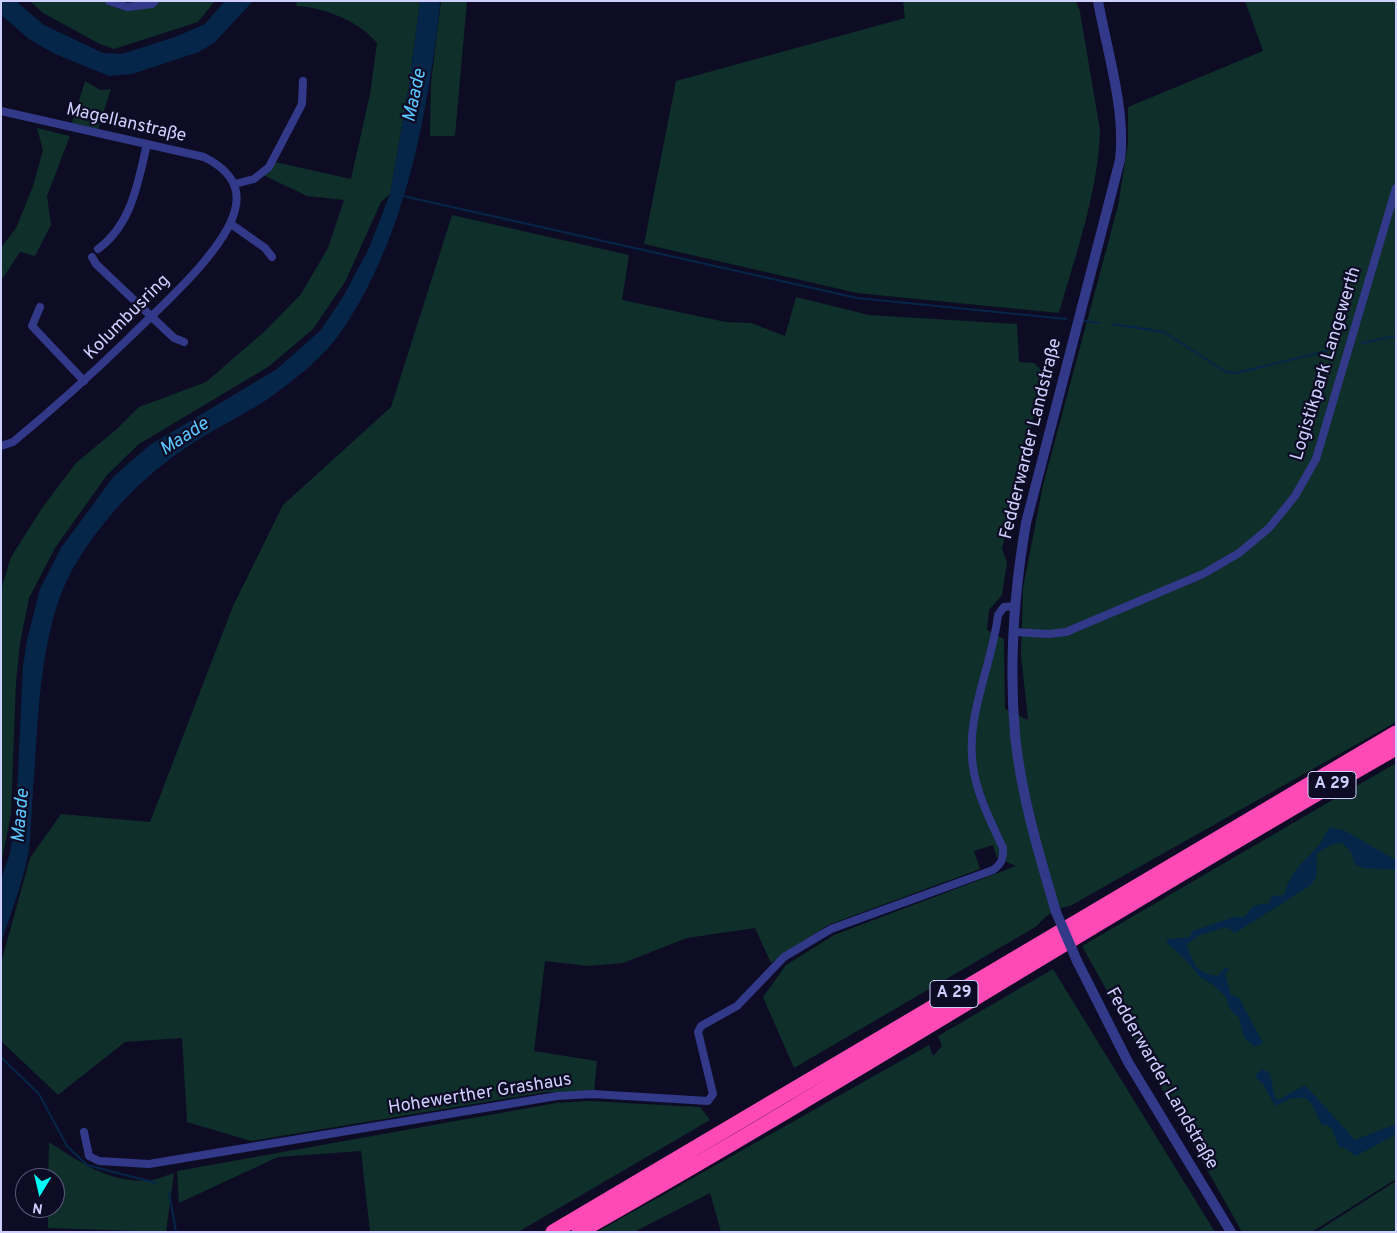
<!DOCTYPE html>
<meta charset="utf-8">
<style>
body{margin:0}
#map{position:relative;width:1397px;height:1233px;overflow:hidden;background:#0d0c24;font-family:Overpass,sans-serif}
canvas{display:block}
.frame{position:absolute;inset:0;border:2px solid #cfcfff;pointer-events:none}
.north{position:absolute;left:15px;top:1168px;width:50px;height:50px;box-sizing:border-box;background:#0d0c24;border:1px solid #5b5a7c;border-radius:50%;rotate:189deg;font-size:14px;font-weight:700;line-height:20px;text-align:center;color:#cfcfff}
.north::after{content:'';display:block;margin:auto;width:18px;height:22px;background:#00faf5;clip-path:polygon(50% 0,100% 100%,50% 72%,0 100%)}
</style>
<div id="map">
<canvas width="1397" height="1233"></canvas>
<div class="frame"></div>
<div class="north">N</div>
</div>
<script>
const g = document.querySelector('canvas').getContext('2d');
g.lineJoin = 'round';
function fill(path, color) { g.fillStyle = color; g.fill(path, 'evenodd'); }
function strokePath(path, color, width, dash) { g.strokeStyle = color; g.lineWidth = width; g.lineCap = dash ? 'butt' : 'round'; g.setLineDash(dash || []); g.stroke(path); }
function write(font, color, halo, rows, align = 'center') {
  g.font = font + ' Overpass,sans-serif'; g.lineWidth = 4.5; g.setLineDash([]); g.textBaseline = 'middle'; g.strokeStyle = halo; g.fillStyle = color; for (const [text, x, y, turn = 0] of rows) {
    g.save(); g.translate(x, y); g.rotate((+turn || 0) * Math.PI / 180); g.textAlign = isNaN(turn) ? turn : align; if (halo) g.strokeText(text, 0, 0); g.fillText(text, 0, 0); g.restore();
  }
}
fill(new Path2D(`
 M30 1H104L108 5 126 11 154 7 161 1H215L198 22 114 49 100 44 43 13Z
 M297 1H420L409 85 390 194 381 202 345 282 313 329 268 367 139 444 107 475 55 548 29 598 20 643 16 682 11 814 1 864V590L11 557 42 508 76 463 118 428 139 407 206 382 265 331 301 294 328 248 344 200 307 196 263 175 275 162 351 179 370 94 377 43C360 22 324 7 296 6Z
 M441 1H467L455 136H430L431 83Z
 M903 1H1076L1080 12 1100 130C1098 193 1076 253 1059 313L857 293 644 244 676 81 905 18Z
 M1245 1H1396V722L1070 906C1055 909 1047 914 1037 926L794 1068 763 997 786 965 834 935 1016 866 997 858 993 845 974 851 980 869 828 925 771 963 755 928 687 938 623 963 588 966 545 961 534 1051 597 1061 594 1092H547L251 1141 187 1122 182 1038 125 1042 58 1095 1 1041V963L30 858 61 814 150 822 233 606 283 505 391 407 452 215 629 255 622 300 726 322 751 323 785 336 796 297 869 315 1017 324 1019 362 1034 363 1044 373 1002 549 1007 562 1002 595 989 610 987 630 1004 639 1005 709 1028 720 1021 655 1023 588 1043 485 1118 206 1128 143V107L1263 51Z
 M85 81 100 90 111 89 98 129 72 123Z
 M37 128 70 136 47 196 51 225 35 256 20 252 1 281V248L16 228 33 186 43 150Z
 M1396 763V1179L1312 1232H1242L1082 946Z
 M1053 969 1215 1232H721L710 1193 634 1232H597L929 1045 933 1056 942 1046 938 1036Z
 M588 1101 700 1107 710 1120 518 1232H370L361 1151 278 1157 179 1203 177 1171 556 1103Z
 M49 1142C79 1162 113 1185 152 1180 159 1179 167 1175 174 1173L166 1232 48 1228V1208H55V1178H48Z
 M1396 1181V1232H1316Z`), '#0e2f2a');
fill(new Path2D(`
 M1 1H16L44 25 103 53 122 54 175 37 205 24 225 1H253L215 42 199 52 132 74 109 76 53 53 29 39 1 15Z
 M420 1H439L440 6C427 116 406 235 343 329 326 355 298 377 272 396 248 413 221 425 196 441 148 471 108 512 78 560 36 626 39 729 32 806 31 822 31 839 28 855 22 885 10 915 1 944V879L10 853 16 815 23 667 27 640 40 589 61 548 114 476 150 445 277 369 321 330 343 297 369 248 390 194 409 85Z
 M1331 827 1345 831 1396 860V870L1364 868 1355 865 1351 852 1342 843 1333 844 1317 853 1316 877 1311 885 1235 933 1226 927 1200 935 1187 944C1193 964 1195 973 1218 976L1226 967 1229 970 1225 974 1231 995 1239 998 1263 1043 1254 1047 1244 1037 1239 1018 1230 1009 1226 997 1212 984 1199 976 1188 962 1167 943V939L1189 937 1193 931 1233 917H1244L1253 906 1269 903 1272 896 1284 895C1291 870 1302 864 1318 846 1324 840 1324 833 1331 827Z
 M1263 1069 1270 1074 1275 1098 1278 1100 1305 1085 1355 1140 1396 1124V1134L1356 1156 1345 1148 1339 1147 1332 1129 1327 1125H1322L1312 1105 1306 1098H1292L1275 1106 1263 1084 1256 1078 1257 1073Z`), '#062649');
strokePath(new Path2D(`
 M403 196 857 298 1066 319
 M1084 321 1099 323
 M1112 324 1164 332 1226 372 1236 373 1327 351
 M1362 343 1396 336
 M1 1057 39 1094 67 1146 87 1165 156 1183
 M169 1192 176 1232`), '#062649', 2);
strokePath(new Path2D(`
 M109 1 127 7 152 4 155 1
 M1 111 204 157C226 168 242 184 235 210 225 251 159 308 129 338 92 374 53 409 13 442L1 446
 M235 184 254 179 269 167 302 104 303 81
 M231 224 265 248 272 257
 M98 249C132 224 138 182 147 144
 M92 257 96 264 174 338 184 342
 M40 307 32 326 84 381
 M1014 632 1049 634 1066 632 1203 574 1239 553 1269 528 1295 496 1316 459 1396 188
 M84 1132 89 1156 99 1161 149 1164 557 1096 593 1094 708 1101 713 1094 698 1032 701 1026 737 1006 784 957 831 929 993 870C1001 864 1004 859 1003 848 992 824 979 799 974 773 963 720 992 667 998 615L1004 607 1016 606`), '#323989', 8);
strokePath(new Path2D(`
 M1056 912C1039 854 1021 795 1015 735 1009 665 1014 592 1026 523L1120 160C1126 110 1107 51 1098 1
 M1077 961 1128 1062 1231 1232`), '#323989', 10);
strokePath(new Path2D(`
 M553 1232 1396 733
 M579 1232C855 1076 1121 905 1396 748`), '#ff4ab6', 15);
strokePath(new Path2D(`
 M1056 912 1077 961`), '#323989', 10);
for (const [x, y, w] of [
 [1332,785,48],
 [954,994,48]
]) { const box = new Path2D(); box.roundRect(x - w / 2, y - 13.5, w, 27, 4); g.fillStyle = '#0d0c24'; g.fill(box); strokePath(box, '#cfcfff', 1); }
write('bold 16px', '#cfcfff', null, [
 ["A 29",1332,785],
 ["A 29",954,994]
]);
write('18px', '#cfcfff', '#0d0c24', [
 ["Magellanstraße",126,124,13],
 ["Kolumbusring",128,318,-45],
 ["Logistikpark Langewerth",1327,364,-73],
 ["Fedderwarder Landstraße",1032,439,-76],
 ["Fedderwarder Landstraße",1161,1079,60],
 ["Hohewerther Grashaus",480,1095,-9]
]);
write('italic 19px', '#5dc7ff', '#0d0c24', [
 ["Maade",416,96,-78],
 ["Maade",185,438,-33],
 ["Maade",22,816,-85]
]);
</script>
